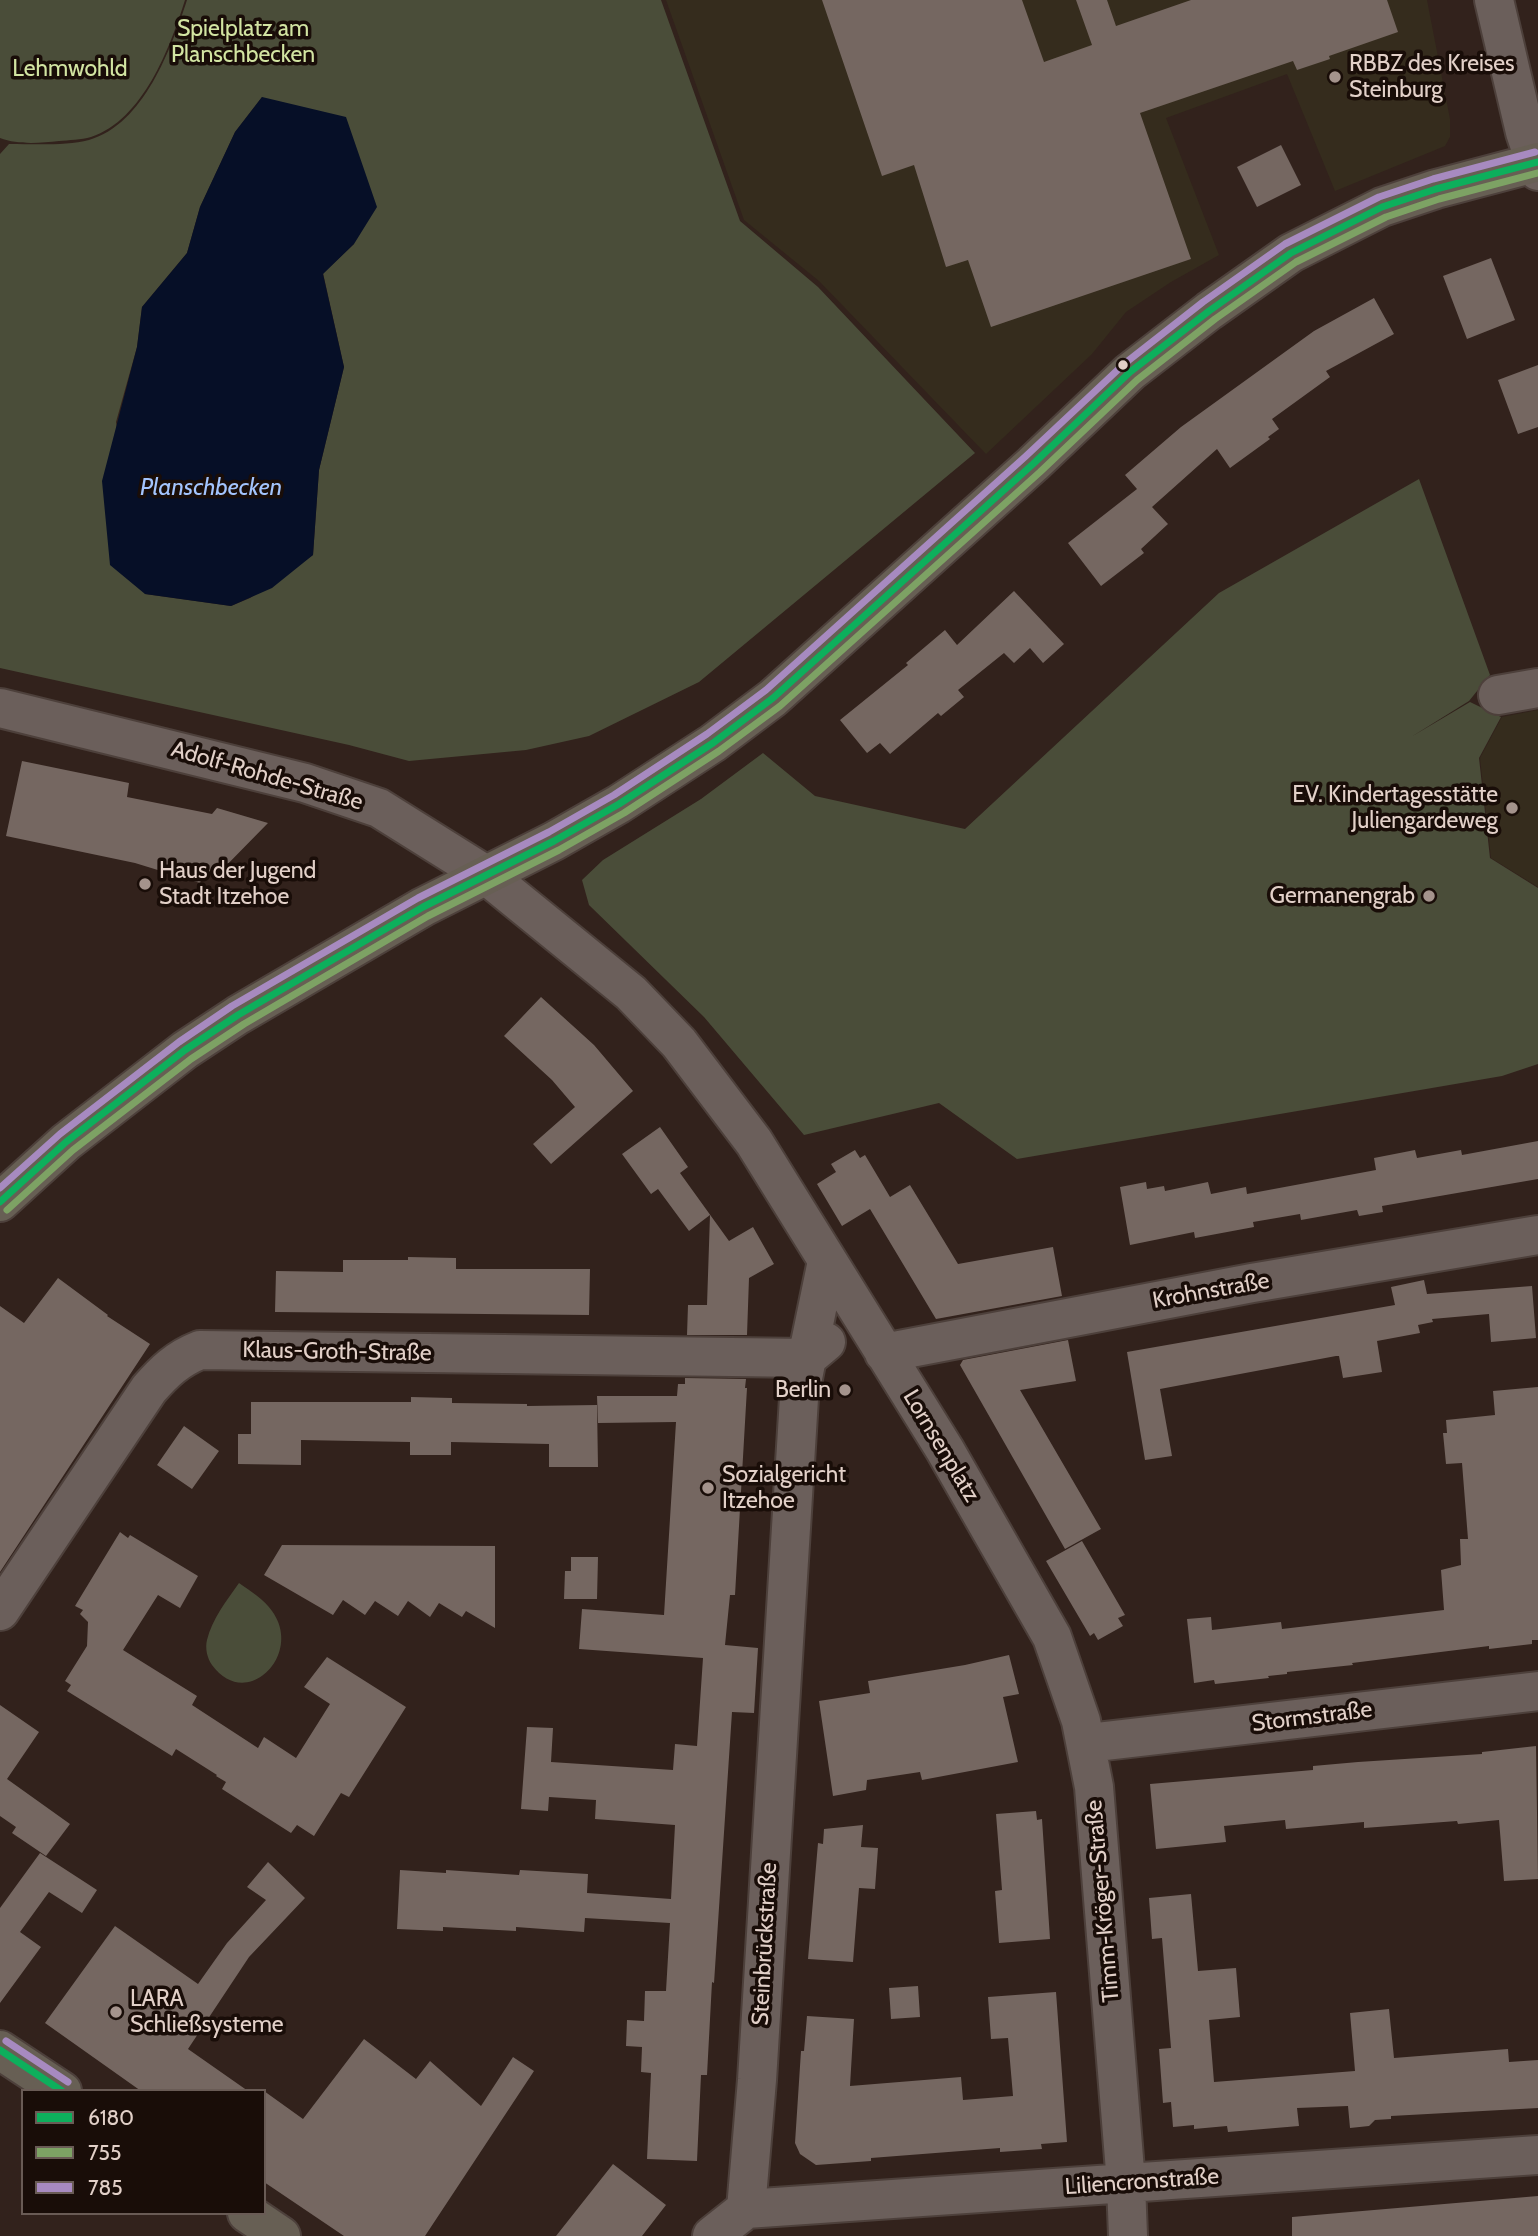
<!DOCTYPE html>
<meta charset="utf-8">
<style>
body{margin:0}
#map{position:relative;width:1538px;height:2236px;overflow:hidden;background:#32221c;font-family:Cabin,sans-serif}
canvas{display:block}
.legend{position:absolute;left:21px;top:2089px;width:245px;height:126px;box-sizing:border-box;background:#190d08;border:2px solid #695b55;margin:0;padding:9px 12px;list-style:none;font-size:21px;color:#e2d0c8}
.legend li{display:flex;align-items:center;gap:14px;height:35px}
.legend b{width:35px;border:2px solid #695b55}
</style>
<div id="map">
<canvas width="1538" height="2236"></canvas>
<ul class="legend">
<li><b style="height:9px;background:#0daf5c"></b>6180</li>
<li><b style="height:9px;background:#7da264"></b>755</li>
<li><b style="height:9px;background:#a78ac0"></b>785</li>
</ul>
</div>
<script>
const g = document.querySelector('canvas').getContext('2d');
g.lineJoin = 'round';
function fill(path, color) { g.fillStyle = color; g.fill(path, 'evenodd'); }
function strokePath(path, color, width, dash) { g.strokeStyle = color; g.lineWidth = width; g.lineCap = dash ? 'butt' : 'round'; g.setLineDash(dash || []); g.stroke(path); }
function write(font, color, halo, rows, align = 'center') {
  g.font = font + ' Cabin,sans-serif'; g.lineWidth = 7; g.setLineDash([]); g.textBaseline = 'middle'; g.strokeStyle = halo; g.fillStyle = color; for (const [text, x, y, turn = 0] of rows) {
    g.save(); g.translate(x, y); g.rotate((+turn || 0) * Math.PI / 180); g.textAlign = isNaN(turn) ? turn : align; if (halo) g.strokeText(text, 0, 0); g.fillText(text, 0, 0); g.restore();
  }
}
fill(new Path2D(`
 M666 0H1427L1450 119V137L1445 146 1335 191 1287 74 1166 118 1219 255 1171 282 1126 312 1092 354 986 454 819 281 744 220Z
 M1538 710V887L1491 858 1480 758 1502 717Z`), '#352c1d');
fill(new Path2D(`
 M0 0H185C170 48 143 120 91 137 81 140 69 140 59 141 40 143 18 145 0 138Z
 M187 0H661L740 221 818 287 975 453 699 682 589 736 526 750 409 761 349 745 0 668V154L9 144C33 144 66 146 89 140 144 124 171 49 187 0ZM262 97 354 244 323 273 344 367 319 470 313 555 250 598 231 606 145 594 116 422 137 347 142 307 187 253 200 207 235 132Z
 M1419 479 1490 675 1469 701 1411 737 1470 702 1501 717 1479 758 1490 858 1538 888V1064L1502 1076 1017 1159 939 1103 804 1135 704 1017 589 905 582 880 603 860 701 799 763 753 815 796 965 829 1219 593Z
 M239 1583C250 1591 264 1599 272 1611 304 1655 246 1712 212 1665 207 1658 205 1648 207 1640 212 1619 227 1600 239 1583Z`), '#4a4d39');
fill(new Path2D(`
 M262 97 346 117 377 207 354 244 323 274 344 367 319 470 313 555 272 588 231 606 145 594 110 565 102 481 137 347 142 307 187 253 200 207 235 132Z`), '#060f27');
fill(new Path2D(`
 M822 0H1022L1044 62 1092 45 1076 0H1107L1116 26 1191 0H1387L1398 32 1329 56 1330 59 1297 70 1293 61 1140 113 1191 259 991 327 968 260 946 267 914 165 882 176Z
 M1281 145 1301 185 1257 207 1237 167Z
 M1491 258 1515 320 1467 339 1443 276Z
 M1374 298 1394 334 1326 371 1330 377 1272 419 1279 429 1268 437 1270 439 1230 468 1217 449 1152 507 1168 524 1141 549 1144 553 1101 586 1068 543 1137 489 1125 475 1181 427 1314 331Z
 M1538 365V427L1518 434 1498 380Z
 M1014 591 1064 644 1043 663 1030 648 1014 663 1004 653 958 690 964 697 941 716 938 713 890 754 880 743 867 753 840 720 908 665 906 663 945 630 957 645Z
 M22 761 129 783 127 797 212 814 217 808 268 823 216 876 206 870 200 883 135 863 6 836Z
 M541 997 594 1045 633 1091 551 1164 533 1144 575 1107 552 1080 504 1036Z
 M660 1127 688 1167 680 1173 729 1241 753 1227 774 1264 749 1278 747 1335H687L688 1305H707L710 1215 689 1231 658 1189 651 1194 622 1154Z
 M1538 1141V1179L1382 1206 1383 1212 1359 1216 1357 1210 1301 1220 1300 1214 1253 1222 1254 1227 1195 1238 1194 1232 1130 1245 1120 1187 1146 1182 1147 1189 1164 1186 1165 1191 1208 1182 1211 1194 1246 1187 1247 1194 1376 1170 1374 1158 1415 1150 1417 1158 1461 1150 1462 1155Z
 M855 1150 860 1158 865 1155 890 1197 910 1185 958 1264 1053 1247 1062 1296 936 1319 870 1209 842 1226 817 1184 836 1172 831 1164Z
 M408 1257 456 1258V1269H590L589 1315 275 1312 276 1271 343 1272V1260H408Z
 M58 1278 108 1315 107 1316 150 1344 0 1572V1306L24 1323Z
 M1424 1280 1427 1294 1532 1286 1536 1338 1491 1342 1489 1314 1432 1319 1433 1322 1418 1325 1420 1333 1377 1341 1382 1372 1343 1378 1339 1356H1336L1160 1389 1172 1456 1145 1460 1127 1352 1395 1305 1391 1287Z
 M1068 1340 1076 1381 1020 1390 1101 1529 1065 1549 960 1365 963 1360Z
 M685 1378 746 1379 745 1388H747L735 1595H730L725 1645 758 1648 754 1713 732 1712 714 1983 712 1982 707 2075H701L697 2161 647 2159 651 2073 641 2072 642 2047 626 2046 627 2020 644 2021 645 1991H666L670 1923 585 1918 584 1932 516 1927V1931L443 1927V1931L397 1929 400 1870 446 1873V1870L519 1875 520 1870 588 1874 587 1893 671 1899 675 1825 595 1819 596 1800 549 1797 548 1811 521 1809 527 1727 553 1728 551 1762 673 1770 675 1744 697 1746 703 1658 579 1649 582 1609 664 1615 676 1422 598 1423 597 1396H677L678 1384H685Z
 M1538 1387V1640H1532V1644L1489 1649V1646L1352 1663 1353 1665 1287 1672V1674L1268 1676 1269 1678 1215 1684 1214 1680 1194 1683 1187 1619 1211 1617 1212 1630 1281 1622 1282 1629 1444 1610 1441 1570 1461 1565 1460 1539H1468L1462 1463 1446 1464 1443 1433H1447L1446 1420 1495 1415 1493 1391Z
 M411 1397 452 1398V1403L527 1404V1406L597 1405 598 1467H549V1444L451 1442V1455H410V1442L301 1440V1465L238 1464V1434H251V1402H411Z
 M184 1426 219 1451 192 1489 157 1465Z
 M120 1532 128 1538 130 1535 198 1576 180 1608 158 1595 123 1650 197 1696 192 1705 258 1748 264 1737 296 1758 330 1704 304 1687 327 1657 406 1707 349 1797 341 1793 314 1836 297 1825 291 1833 222 1789 226 1782 216 1776 217 1775 176 1749 172 1756 67 1691 71 1685 65 1681 87 1646 88 1622 80 1614 83 1610 75 1606Z
 M1082 1541 1125 1615 1118 1618 1123 1626 1098 1640 1094 1633 1090 1636 1046 1561Z
 M282 1545 495 1546V1628L466 1611 462 1617 439 1603 430 1617 408 1601 398 1616 375 1601 365 1615 343 1600 333 1615 264 1575Z
 M571 1557H598L597 1599H564L565 1571H571Z
 M1009 1655 1019 1694 1003 1697 1018 1762 922 1780 920 1772 867 1780 866 1790 833 1796 819 1701 870 1693 868 1681 965 1665Z
 M0 1705 39 1732 7 1779 70 1824 46 1856 12 1833 16 1827 0 1816Z
 M1536 1746 1538 1879 1504 1881 1499 1820 1458 1824 1457 1821 1364 1828V1822L1286 1829 1285 1820 1224 1826 1226 1842 1156 1849 1150 1784 1313 1770V1766L1358 1762 1482 1754V1752Z
 M1036 1811 1037 1820 1042 1819 1050 1939 999 1943 995 1891 1002 1890 996 1814Z
 M863 1825 861 1847 878 1848 875 1889 859 1888 853 1962 808 1959 818 1843 823 1844 824 1829Z
 M40 1853 97 1890 82 1913 49 1892 20 1932 41 1947 0 2003V1908Z
 M268 1862 305 1898 249 1957 188 2049 248 2091H141L45 2023 115 1926 198 1984 227 1943 266 1900 247 1887Z
 M1191 1894 1198 1971 1236 1968 1240 2017 1209 2020 1214 2082 1355 2071 1350 2013 1389 2009 1394 2058 1508 2049 1509 2062 1538 2060V2108L1391 2116V2119L1375 2120 1369 2126 1350 2128 1348 2106 1297 2108 1299 2126 1228 2132 1227 2126 1194 2129V2125L1173 2127 1171 2102 1163 2103 1159 2049 1171 2048 1162 1938 1152 1939 1149 1898Z
 M918 1986 920 2017 891 2019 889 1988Z
 M1056 1992 1067 2142 1041 2144 1042 2149 1000 2152V2148L871 2158V2161L816 2165 800 2154 795 2143 801 2051H804L807 2016 854 2019 850 2086 961 2077 963 2100 1013 2096 1008 2038 991 2039 988 1997Z
 M364 2039 416 2079 430 2061 481 2106 513 2057 534 2071 425 2236H344L264 2182V2091L303 2119Z
 M613 2164 666 2205 642 2236H556Z
 M1538 2196V2236H1292V2217Z`), '#756761');
const minor = new Path2D(`
 M1494 0 1525 132 1538 171
 M1498 695 1538 688
 M0 708 305 783 379 808 486 875 631 993 679 1043 754 1142 945 1450 1052 1637 1081 1721 1094 1787 1126 2183 1128 2236
 M884 1353 1252 1283 1538 1235
 M0 1611 149 1389C164 1372 177 1359 200 1350L807 1358 827 1261
 M1087 1743 1538 1691
 M746 2209 1538 2155
 M712 2236 746 2209 757 2080 799 1398 807 1358 826 1342`);
const major = new Path2D(`
 M0 1202 66 1142 185 1050 238 1015 423 907 554 841 619 804 713 743 773 698 1033 464 1130 372 1209 311 1291 253 1382 207 1436 189 1538 162
 M0 2050 62 2091
 M247 2213 281 2236`);
strokePath(minor, '#4d403b', 42);
strokePath(major, '#4d403b', 42);
strokePath(minor, '#6b5f5b', 38);
strokePath(major, '#675f54', 38);
strokePath(new Path2D(`
 M0 1202 66 1142 185 1050 238 1015 423 907 554 841 619 804 713 743 773 698 1033 464 1130 372 1209 311 1291 253 1382 207 1436 189 1538 162
 M0 2050 62 2091`), '#0daf5c', 7);
strokePath(new Path2D(`
 M7 1210 73 1150 191 1059 244 1024 428 916 559 850 624 813 719 751 780 706 1040 472 1137 380 1215 319 1296 262 1386 217 1439 199 1538 173`), '#7da264', 7);
strokePath(new Path2D(`
 M0 1188 60 1134 179 1042 232 1006 418 898 549 832 614 795 707 734 766 690 1026 456 1124 364 1203 302 1285 244 1379 197 1433 179 1535 152
 M6 2041 68 2082`), '#a78ac0', 7);
for (const [x, y, r, color] of [
 [1335,77,7,"#a4938c"],
 [1123,365,6,"#e2d0c8"],
 [1512,808,7,"#a4938c"],
 [145,884,7,"#a4938c"],
 [1429,896,7,"#a4938c"],
 [845,1390,7,"#a4938c"],
 [708,1488,7,"#a4938c"],
 [116,2012,7,"#a4938c"]
]) { const dot = new Path2D(); dot.arc(x, y, r, 0, 2 * Math.PI); g.fillStyle = color; g.fill(dot); strokePath(dot, '#190d08', 2.5); }
write('23px', '#d2e4a2', '#190d08', [
 ["Spielplatz am",243,29],
 ["Planschbecken",243,55],
 ["Lehmwohld",70,69]
]);
write('23px', '#e2d0c8', '#190d08', [
 ["RBBZ des Kreises",1349,64],
 ["Steinburg",1349,90],
 ["EV. Kindertagesstätte",1498,795,"right"],
 ["Juliengardeweg",1498,821,"right"],
 ["Haus der Jugend",159,871],
 ["Stadt Itzehoe",159,897],
 ["Germanengrab",1415,896,"right"],
 ["Berlin",831,1390,"right"],
 ["Sozialgericht",722,1475],
 ["Itzehoe",722,1501],
 ["LARA",130,1999],
 ["Schließsysteme",130,2025]
], 'left');
write('23px', '#e2d0c8', '#190d08', [
 ["Adolf-Rohde-Straße",267,776,16],
 ["Krohnstraße",1211,1291,-10],
 ["Klaus-Groth-Straße",337,1352,1],
 ["Lornsenplatz",941,1446,59],
 ["Stormstraße",1312,1717,-7],
 ["Timm-Kröger-Straße",1103,1901,-95],
 ["Steinbrückstraße",765,1944,-87],
 ["Liliencronstraße",1142,2182,-4]
]);
write('italic 24px', '#a3c4fd', '#190d08', [
 ["Planschbecken",211,488]
]);
</script>
